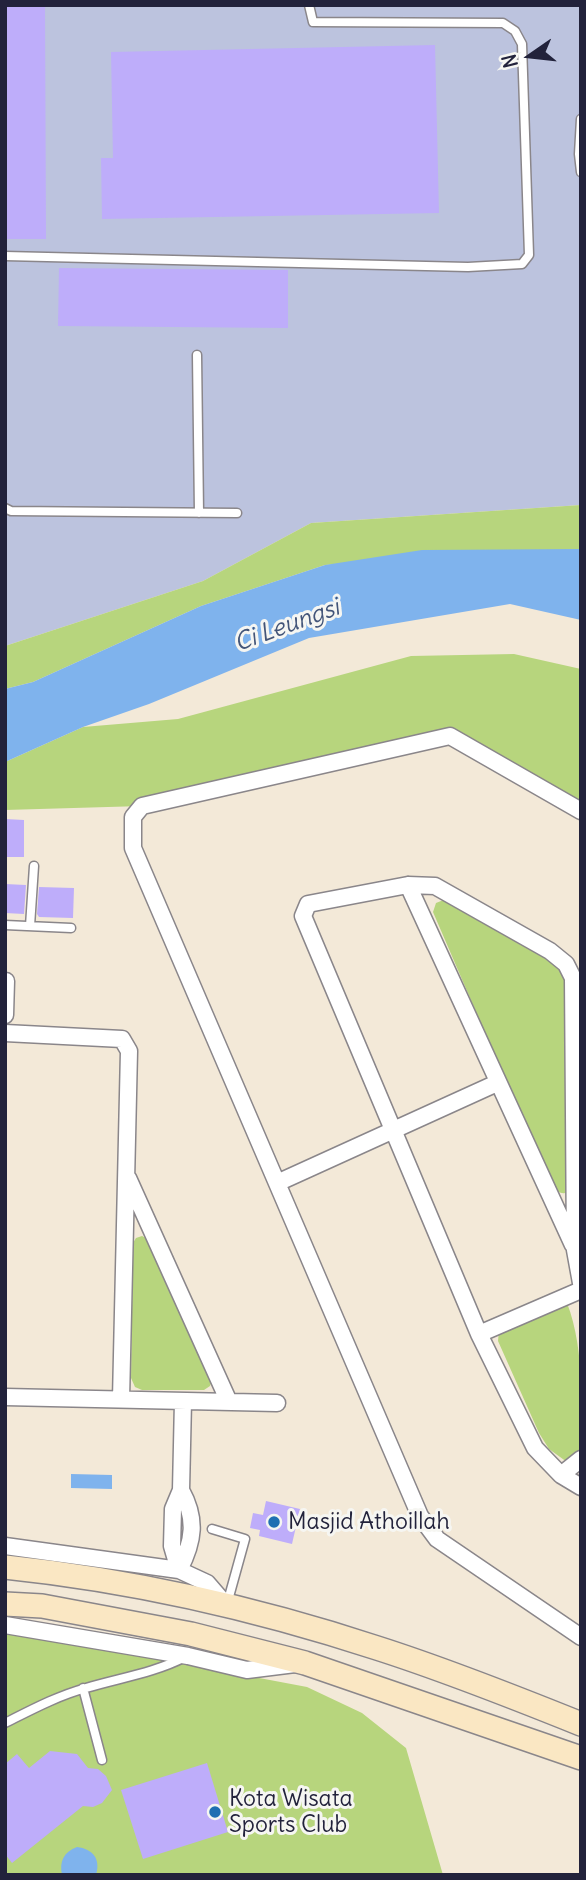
<!DOCTYPE html>
<style>
body{margin:0}
#map{position:relative;width:586px;height:1880px;overflow:hidden;background:#f3e9d8;font-family:Delius,sans-serif}
canvas{display:block}
.frame{position:absolute;inset:0;border:7px solid #22223b;pointer-events:none}
.north{position:absolute;left:495px;top:21px;width:70px;height:70px;-webkit-text-stroke:5px #f6f6f2;paint-order:stroke;rotate:256deg;font-size:19px;font-weight:700;line-height:28px;text-align:center;color:#22223b}
.north::after{content:'';display:block;margin:auto;width:24px;height:32px;background:#22223b;clip-path:polygon(50% 0,100% 100%,50% 72%,0 100%)}
</style>
<div id="map">
<canvas width="586" height="1880"></canvas>
<div class="frame"></div>
<div class="north">N</div>
</div>
<script>
const g = document.querySelector('canvas').getContext('2d');
g.lineJoin = 'round';
function fill(path, color) { g.fillStyle = color; g.fill(path, 'evenodd'); }
function strokePath(path, color, width, dash) { g.strokeStyle = color; g.lineWidth = width; g.lineCap = dash ? 'butt' : 'round'; g.setLineDash(dash || []); g.stroke(path); }
function write(font, color, halo, rows, align = 'center') {
  g.font = font + ' Delius,sans-serif'; g.lineWidth = 6; g.setLineDash([]); g.textBaseline = 'middle'; g.strokeStyle = halo; g.fillStyle = color; for (const [text, x, y, turn = 0] of rows) {
    g.save(); g.translate(x, y); g.rotate((+turn || 0) * Math.PI / 180); g.textAlign = isNaN(turn) ? turn : align; if (halo) g.strokeText(text, 0, 0); g.fillText(text, 0, 0); g.restore();
  }
}
fill(new Path2D(`
 M5 5H581V505L311 523 203 581 5 646Z`), '#bcc3de');
fill(new Path2D(`
 M581 505V549L325 565 201 606 33 682 5 689V646L203 581 311 523Z
 M514 654 581 669V811L450 736 142 806 5 810V762L83 727 178 719 411 656Z
 M446 899 561 965 567 974 570 1192C561 1195 556 1192 550 1184L433 912 436 903Z
 M142 1236 148 1239 212 1380 210 1386 204 1390H142L135 1387 131 1378 133 1243 136 1238Z
 M567 1303C586 1352 581 1415 581 1468L578 1470 549 1449 539 1433 498 1341 499 1331Z
 M5 1630 307 1687 362 1713 406 1748 443 1875H5Z`), '#b7d57d');
fill(new Path2D(`
 M581 549V620L510 604 309 638 149 704 83 727 5 762V689L33 682 201 606 325 565 422 550Z
 M71 1474 112 1475V1489L71 1488Z
 M77 1847C93 1849 101 1859 96 1875H62C59 1861 64 1852 77 1847Z`), '#7fb3ed');
fill(new Path2D(`
 M5 5H45L46 239H5Z
 M435 45 439 213 102 219 101 158H113L111 52Z
 M59 268 288 270V328L58 326Z
 M5 819 24 820V857H5Z
 M5 884 26 885 24 914 5 913Z
 M39 887 74 888 73 918 39 917 37 914Z
 M266 1501 300 1509 292 1544 259 1536 260 1530 250 1528 253 1513 263 1515Z
 M50 1751 77 1754 88 1768 98 1769 106 1776 112 1790 102 1803 93 1807 83 1806 12 1863 5 1854V1764L17 1754 29 1768Z
 M207 1763 228 1832 143 1859 121 1790Z`), '#beadfa');
const lane = new Path2D(`
 M581 119 579 154 581 172
 M5 256 468 267 522 264 529 255 522 44 515 31 503 23 313 22 309 5
 M197 355 199 513
 M5 508 11 511 237 513
 M5 925 71 928
 M30 926 34 866
 M212 1529 245 1539 227 1604
 M83 1688 102 1760
 M5 1723C31 1710 57 1696 86 1688 119 1678 154 1673 185 1657`);
const street = new Path2D(`
 M581 811 450 736 142 806 133 817V848L420 1516 437 1539 581 1637
 M408 885 573 1245
 M5 1015 6 981
 M5 1033 122 1039 129 1051 121 1399
 M128 1178 229 1402
 M277 1183 497 1083
 M581 1283 575 1250 573 978 566 964 550 951 435 886 408 885 308 904 303 916 479 1334 535 1448 561 1475 581 1487
 M479 1334 581 1290
 M5 1397 277 1403
 M561 1475 581 1459
 M5 1546 179 1570 207 1583 226 1605
 M179 1570 172 1546 173 1509 181 1490 183 1401
 M179 1570C194 1541 197 1519 181 1490
 M5 1625 188 1656 247 1670 295 1664`);
const secondary = new Path2D(`
 M5 1567C130 1580 258 1609 377 1648 446 1670 514 1697 581 1724
 M5 1604 42 1606 191 1634 305 1663 581 1758`);
strokePath(lane, '#8a868a', 11);
strokePath(street, '#8a868a', 19);
strokePath(secondary, '#8a868a', 26);
strokePath(lane, '#fff', 8);
strokePath(street, '#fff', 16);
strokePath(secondary, '#fae7c3', 23);
for (const [x, y, r, color] of [
 [274,1522,7,"#1f6fb2"],
 [215,1812,7,"#1f6fb2"]
]) { const dot = new Path2D(); dot.arc(x, y, r, 0, 2 * Math.PI); g.fillStyle = color; g.fill(dot); strokePath(dot, '#f6f6f2', 2.5); }
write('23px', '#22223b', '#f6f6f2', [
 ["Masjid Athoillah",288,1522],
 ["Kota Wisata",229,1799],
 ["Sports Club",229,1825]
], 'left');
write('italic 24px', '#435579', '#f6f6f2', [
 ["Ci Leungsi",287,626,-20]
]);
</script>
